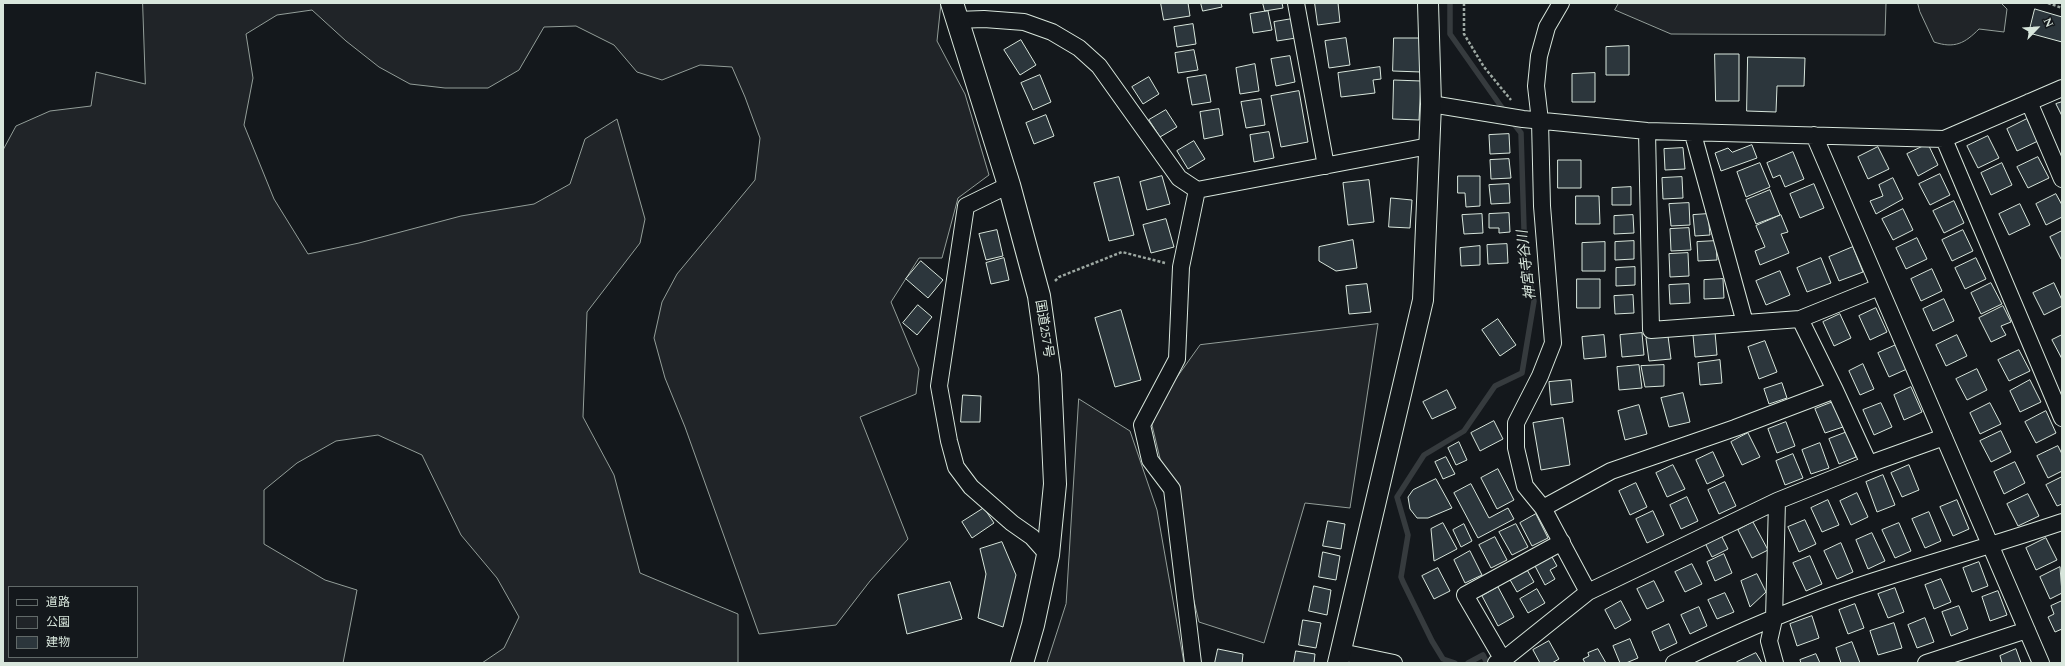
<!DOCTYPE html>
<meta charset="utf-8">
<style>
body{margin:0}
#map{position:relative;width:2065px;height:666px;overflow:hidden;background:#14181c;font-family:Spectral,"Noto Sans JP",serif}
canvas{display:block}
.frame{position:absolute;inset:0;border:4px solid #d8e6dc;pointer-events:none}
.legend{position:absolute;left:8px;top:586px;width:130px;height:72px;box-sizing:border-box;background:#14181c;border:1px solid #626a69;margin:0;padding:5px 7px;list-style:none;font-size:12px;color:#d8e6dc}
.legend li{display:flex;align-items:center;gap:8px;height:20px}
.legend b{width:20px;border:1px solid #626a69}
.north{position:absolute;left:2017px;top:8px;width:40px;height:40px;-webkit-text-stroke:3px #14181c;paint-order:stroke;rotate:65deg;font-size:11px;font-weight:700;line-height:16px;text-align:center;color:#d8e6dc}
.north::after{content:'';display:block;margin:auto;width:14px;height:18px;background:#d8e6dc;clip-path:polygon(50% 0,100% 100%,50% 72%,0 100%)}
</style>
<div id="map">
<canvas width="2065" height="666"></canvas>
<div class="frame"></div>
<ul class="legend">
<li><b style="height:5px;background:#14181c"></b>道路</li>
<li><b style="height:11px;background:#202428"></b>公園</li>
<li><b style="height:11px;background:#2c363c"></b>建物</li>
</ul>
<div class="north">N</div>
</div>
<script>
const g = document.querySelector('canvas').getContext('2d');
g.lineJoin = 'round';
function fill(path, color) { g.fillStyle = color; g.fill(path, 'evenodd'); }
function strokePath(path, color, width, dash) { g.strokeStyle = color; g.lineWidth = width; g.lineCap = dash ? 'butt' : 'round'; g.setLineDash(dash || []); g.stroke(path); }
function write(font, color, halo, rows, align = 'center') {
  g.font = font + ' Spectral,"Noto Sans JP",serif'; g.lineWidth = 3; g.setLineDash([]); g.textBaseline = 'middle'; g.strokeStyle = halo; g.fillStyle = color; for (const [text, x, y, turn = 0] of rows) {
    g.save(); g.translate(x, y); g.rotate((+turn || 0) * Math.PI / 180); g.textAlign = isNaN(turn) ? turn : align; if (halo) g.strokeText(text, 0, 0); g.fillText(text, 0, 0); g.restore();
  }
}
const green = new Path2D(`
 M143 3H941L937 41 965 94 989 175 958 198 942 258H919L891 302 919 369 916 394 860 417 908 539 870 581 836 625 759 634 685 427 665 378 654 338 662 302 677 274 755 180 760 138 745 97 732 67 700 65 662 80 637 72 614 45 576 26 544 27 519 70 488 88H445L410 84 379 67 346 41 312 10 277 15 246 34 253 78 244 125 274 199 308 254 359 243 461 216 534 204 570 184 585 139 617 119 645 219 640 243 587 312 583 417 614 475 640 573 738 614V663H482L504 648 519 617 497 578 461 535 422 455 378 435 336 441 297 463 264 490V544L325 580 357 590 343 663H3V150L16 126 50 111 91 106 96 72 145 84ZM9 587H137V657H9Z
 M1619 3H1886L1885 35 1671 34 1615 10Z
 M1918 3H2001L2007 9 2004 32 1979 29C1965 43 1955 49 1934 42L1920 12Z
 M1378 324 1350 508 1305 503 1264 643 1199 622 1152 425 1162 398 1200 345Z
 M1079 399 1130 431 1157 510 1184 663H1047L1066 604Z`);
fill(green, '#202428');
strokePath(green, '#939e99', 1);
strokePath(new Path2D(`
 M1450 3V34L1505 112
 M1455 663 1443 659 1432 641 1403 582 1401 577 1408 535 1397 497 1424 455 1464 431 1495 386 1522 373 1534 301 1525 261 1521 133 1511 120
 M1468 663 1483 655 1487 663`), '#363b3e', 5.5);
const building = new Path2D(`
 M1161 3H1188L1190 16 1164 20Z
 M1201 3H1221L1222 7 1203 11Z
 M1263 3H1282L1283 8 1265 11Z
 M1315 3H1338L1340 22 1318 25Z
 M2035 9 2062 17V42L2029 33Z
 M1268 11 1272 30 1253 33 1250 14Z
 M1292 19 1296 38 1277 41 1274 22Z
 M1193 24 1196 44 1177 47 1174 27Z
 M1346 38 1350 65 1329 68 1325 41Z
 M1394 38H1421V72L1393 71Z
 M1021 40 1036 65 1020 75 1004 50Z
 M1629 46V75H1606V47Z
 M1194 50 1198 70 1178 73 1175 53Z
 M1715 54H1739V101H1716Z
 M1290 56 1295 82 1276 86 1271 59Z
 M1748 57 1805 58 1804 86H1777L1776 112 1747 111Z
 M1255 64 1259 91 1240 94 1236 68Z
 M1380 67 1381 79 1373 80 1375 93 1341 97 1338 73Z
 M1595 73V102H1572V74Z
 M1040 75 1051 102 1033 110 1021 83Z
 M1206 75 1211 102 1192 105 1187 78Z
 M1149 77 1159 94 1143 104 1132 87Z
 M1394 80 1421 81 1419 120 1393 119Z
 M1299 91 1308 142 1281 147 1271 96Z
 M1261 99 1265 125 1246 128 1241 102Z
 M2062 102V116L2056 104Z
 M1219 109 1223 135 1204 139 1200 112Z
 M1166 110 1177 127 1160 137 1149 120Z
 M1046 115 1054 136 1034 144 1026 123Z
 M2027 119 2038 141 2017 151 2007 129Z
 M1269 132 1274 158 1254 162 1250 135Z
 M1509 134 1510 153 1490 154 1489 135Z
 M1988 136 1999 158 1978 168 1967 146Z
 M1194 141 1205 159 1188 169 1177 151Z
 M1928 144 1938 165 1918 176 1907 154Z
 M1752 145 1757 158 1721 171 1715 153 1728 148 1732 152Z
 M1878 147 1889 169 1868 179 1858 157Z
 M1683 148 1685 169 1665 170 1664 149Z
 M1793 152 1804 179 1785 187 1780 175 1773 178 1767 163Z
 M2038 157 2049 178 2028 188 2017 167Z
 M1509 159 1511 178 1491 179 1490 160Z
 M1558 160H1581V188H1558Z
 M1760 163 1770 187 1746 197 1737 172Z
 M2002 163 2012 185 1991 195 1981 173Z
 M1940 174 1950 195 1930 205 1919 184Z
 M1162 176 1170 204 1147 210 1140 182Z
 M1458 176H1480V206L1466 207 1465 193H1458Z
 M1119 177 1134 235 1109 241 1094 183Z
 M1682 177 1683 198 1663 199 1662 178Z
 M1893 178 1903 199 1876 214 1870 201 1883 196 1879 185Z
 M1369 180 1374 222 1348 225 1343 183Z
 M1509 184 1510 203 1491 204 1489 185Z
 M1814 184 1824 208 1800 218 1790 194Z
 M1631 187V205H1612V188Z
 M1770 190 1780 215 1756 224 1746 200Z
 M2056 194 2062 205V217L2046 225 2036 204Z
 M1576 196H1599L1600 224H1576Z
 M1391 198 1412 200 1410 228 1389 227Z
 M1954 201 1964 223 1944 233 1933 211Z
 M1689 203 1690 225 1671 226 1669 204Z
 M2020 204 2030 225 2009 235 1999 214Z
 M1903 209 1913 230 1893 240 1882 219Z
 M1509 213 1510 232 1499 233V228H1489V214Z
 M1482 214 1483 233 1464 234 1462 215Z
 M1708 214 1710 235 1695 236 1693 215Z
 M1633 215 1634 233 1614 234V216Z
 M1781 215 1788 232 1781 234 1789 253 1760 265 1755 251 1765 247 1756 226Z
 M1166 219 1174 247 1151 253 1143 225Z
 M1689 228 1691 250 1671 251 1670 229Z
 M997 230 1003 256 986 260 979 234Z
 M1963 230 1973 251 1952 261 1942 240Z
 M2062 231V258L2061 259 2050 237Z
 M1917 238 1927 259 1906 269 1896 248Z
 M1353 240 1357 268 1336 271 1319 261V247Z
 M1634 241V259L1615 260V242Z
 M1716 241 1717 260 1698 261 1697 242Z
 M1605 242V271H1582V243Z
 M1507 244 1508 263 1488 264 1487 245Z
 M1480 246V265L1461 266 1460 248Z
 M1853 247 1863 272 1839 281 1829 257Z
 M1688 253 1689 276 1670 277 1669 254Z
 M1004 258 1009 280 991 284 986 263Z
 M1821 258 1831 283 1807 292 1797 268Z
 M1976 258 1986 279 1965 289 1955 268Z
 M921 261 943 280 928 298 906 279Z
 M1635 267V285L1616 286V268Z
 M1932 269 1942 291 1921 301 1911 279Z
 M1780 271 1790 295 1766 305 1756 281Z
 M1577 279H1600V308H1577Z
 M1723 279 1724 298 1704 299V280Z
 M1991 283 2002 304 1981 314 1971 293Z
 M2054 283 2062 300V306L2044 315 2033 293Z
 M1367 284 1371 312 1349 314 1346 286Z
 M1689 284 1690 303 1670 304 1669 285Z
 M1633 295 1634 313 1615 314 1614 296Z
 M1944 299 1954 321 1933 331 1923 309Z
 M918 305 932 317 917 335 903 323Z
 M2003 306 2011 322 2001 326 2006 335 1991 342 1979 318Z
 M1876 308 1887 332 1870 340 1859 316Z
 M1121 310 1141 380 1115 387 1095 318Z
 M1840 314 1851 338 1834 346 1823 322Z
 M1498 319 1516 345 1500 356 1482 330Z
 M1715 332 1717 355 1695 357 1693 335Z
 M1642 333 1644 355 1622 357 1620 335Z
 M1604 335 1606 357 1584 359 1582 337Z
 M1957 335 1967 356 1946 366 1936 345Z
 M2062 335V359L2052 340Z
 M1668 336 1671 359 1649 361 1646 338Z
 M1765 341 1777 372 1759 379 1748 347Z
 M1896 345 1907 369 1889 377 1878 353Z
 M2019 350 2030 371 2009 381 1998 360Z
 M1720 360 1722 383 1700 385 1698 363Z
 M1863 364 1874 389 1860 395 1849 371Z
 M1639 365 1642 388 1619 390 1617 367Z
 M1664 365V386L1645 387 1641 366Z
 M1977 369 1987 390 1967 400 1956 379Z
 M1571 380 1573 402 1551 405 1549 382Z
 M2030 380 2041 402 2020 412 2010 391Z
 M1782 383 1787 398 1769 404 1764 389Z
 M1911 387 1922 412 1904 420 1894 395Z
 M1447 390 1456 408 1432 419 1423 402Z
 M1683 393 1690 422 1669 427 1661 398Z
 M963 395 981 396 980 422H961Z
 M1833 402 1843 427 1825 433 1815 409Z
 M1881 403 1892 427 1874 435 1863 410Z
 M1990 403 2001 424 1980 434 1970 413Z
 M1639 405 1647 434 1625 440 1618 411Z
 M2046 411 2056 433 2036 443 2025 422Z
 M1563 418 1570 465 1541 470 1533 423Z
 M1494 421 1503 439 1480 451 1471 433Z
 M1786 422 1795 446 1777 453 1768 429Z
 M2001 431 2011 452 1991 462 1980 441Z
 M1847 432 1856 457 1839 464 1829 439Z
 M1748 433 1760 457 1742 465 1731 442Z
 M1459 442 1467 460 1456 465 1448 448Z
 M1820 443 1829 468 1811 474 1802 450Z
 M2058 446 2062 454V471L2048 478 2037 456Z
 M1713 452 1724 476 1707 484 1696 460Z
 M1793 454 1803 478 1785 485 1776 461Z
 M1446 457 1455 474 1443 479 1435 462Z
 M2015 462 2025 483 2004 494 1994 472Z
 M1673 465 1685 489 1667 497 1656 473Z
 M1909 465 1919 490 1902 497 1891 473Z
 M1498 469 1514 500 1497 509 1481 478Z
 M1883 475 1895 505 1877 512 1866 482Z
 M2062 477V504L2057 506 2046 485Z
 M1436 479 1452 508 1428 518H1417L1410 509 1408 497 1413 490Z
 M1725 482 1736 506 1719 514 1708 490Z
 M1636 483 1647 507 1630 515 1619 491Z
 M1471 484 1489 518 1508 508 1514 519 1478 538 1454 493Z
 M1857 493 1868 517 1851 525 1840 501Z
 M2028 494 2039 516 2018 526 2007 504Z
 M1687 497 1698 521 1681 529 1670 505Z
 M1828 500 1839 525 1822 532 1811 508Z
 M1957 500 1969 529 1953 536 1940 507Z
 M984 508 994 523 972 538 962 522Z
 M1653 511 1664 535 1647 543 1636 519Z
 M1929 512 1941 541 1925 548 1912 519Z
 M1536 514 1548 538 1532 546 1520 523Z
 M1805 520 1816 544 1799 552 1788 527Z
 M1328 521 1345 524 1341 549 1323 546Z
 M1753 522 1768 550 1752 558 1738 530Z
 M1443 523 1457 549 1434 561 1431 529Z
 M1899 523 1911 551 1895 558 1882 530Z
 M1464 524 1472 541 1461 547 1453 530Z
 M1516 524 1528 547 1512 555 1499 532Z
 M1872 533 1885 561 1868 569 1856 540Z
 M1721 535 1728 549 1712 557 1705 543Z
 M1495 537 1507 560 1491 568 1479 545Z
 M2046 538 2057 560 2036 570 2026 548Z
 M1002 542 1016 575 1003 627 978 618 986 574 980 549Z
 M1841 543 1853 572 1837 579 1824 551Z
 M1470 551 1482 575 1465 583 1454 560Z
 M1323 552 1340 556 1336 580 1319 577Z
 M1724 554 1732 573 1715 581 1707 562Z
 M1810 556 1822 584 1806 591 1793 563Z
 M1552 557 1557 566 1550 570 1555 579 1545 585 1535 566Z
 M1979 562 1988 586 1972 592 1963 568Z
 M1692 564 1702 584 1685 592 1675 572Z
 M2060 567 2062 593 2050 599 2040 577Z
 M1438 568 1450 591 1434 599 1422 576Z
 M1526 568 1534 582 1517 592 1509 578Z
 M1757 574 1766 592 1750 607 1741 581Z
 M1941 579 1951 602 1934 609 1925 585Z
 M1654 581 1664 601 1647 609 1637 589Z
 M950 582 962 619 907 634 898 595Z
 M1314 586 1331 590 1327 615 1309 611Z
 M1498 587 1514 617 1498 626 1482 596Z
 M1895 588 1904 612 1888 618 1878 594Z
 M1537 589 1545 603 1528 613 1520 599Z
 M1998 591 2007 615 1990 621 1982 597Z
 M1725 593 1734 612 1717 619 1708 600Z
 M1621 601 1631 620 1615 629 1605 610Z
 M2062 601V629L2055 632 2048 617 2054 614 2051 606Z
 M1855 604 1864 628 1848 634 1839 610Z
 M1959 606 1968 629 1951 636 1942 612Z
 M1699 607 1707 626 1690 634 1681 615Z
 M1812 616 1819 638 1797 646 1790 624Z
 M1925 618 1934 642 1917 648 1908 625Z
 M1303 620 1321 623 1316 648 1299 645Z
 M1894 623 1902 648 1878 655 1870 631Z
 M1669 624 1677 643 1660 651 1652 632Z
 M1630 639 1638 658 1626 663H1620L1613 646Z
 M1549 641 1559 659 1552 663H1540L1533 650Z
 M1852 642 1860 663H1841L1836 648Z
 M1218 649 1243 654 1242 663H1215Z
 M1598 649 1606 663H1585L1583 659 1589 656 1588 653Z
 M2016 649 2021 663H2002L2000 656Z
 M1296 651 1315 654 1314 663H1294Z
 M1756 653 1762 663H1738L1737 662Z
 M1816 654 1820 663H1801L1800 660Z`);
fill(building, '#2c363c');
strokePath(building, '#d8e6dc', 1);
const minor = new Path2D(`
 M1296 3 1326 166
 M956 20 984 19 1024 22 1052 32 1079 48 1099 66 1179 178 1197 190 1429 146
 M2029 102 2062 179
 M1431 104 1523 119 1647 131 1944 139 2062 88
 M1647 131 1651 330 1800 319
 M1693 134 1745 323
 M1814 135 2041 663
 M1944 139 2062 418
 M1009 185 966 206 939 386 949 441 956 467 971 487 1012 523 1032 537 1048 555
 M1835 390 1869 464
 M1543 508 1525 486 1516 448V423L1540 376 1553 343 1542 206 1540 121 1536 86 1539 56 1547 27 1561 3
 M1588 592 1543 508 1611 471 1735 428 1835 390 1800 319 1879 287
 M1341 652 1394 663
 M1193 663 1172 489 1150 460 1142 425 1177 359 1181 267 1197 190
 M1496 663 1503 660 1465 595 1562 542
 M1505 663 1503 660 1588 592 1777 501
 M1674 663C1732 635 1796 607 1856 587 1925 564 1994 545 2062 522
 M1775 663 1769 641 1774 619 1777 501 1869 464 1944 437
 M1926 663 2027 630`);
const tertiary = new Path2D(`
 M1338 663 1423 300 1431 104 1428 3`);
const trunk = new Path2D(`
 M952 3 1009 185 1039 296 1050 375 1055 484 1048 555 1033 625 1022 663`);
strokePath(minor, '#d8e6dc', 18);
strokePath(tertiary, '#d8e6dc', 22);
strokePath(trunk, '#d8e6dc', 24);
strokePath(new Path2D(`
 M1464 3V34L1484 67 1511 100
 M2048 3 2062 8
 M1055 281 1059 277 1122 252 1165 263`), '#9da8a2', 2.5, [3, 2]);
strokePath(minor, '#14181c', 16);
strokePath(tertiary, '#14181c', 20);
strokePath(trunk, '#14181c', 22);
write('13px', '#d8e6dc', '#14181c', [
 ["国道257号",1043,329,81]
]);
write('italic 14px', '#d8e6dc', '#14181c', [
 ["神宮寺谷川",1528,265,-97]
]);
</script>
